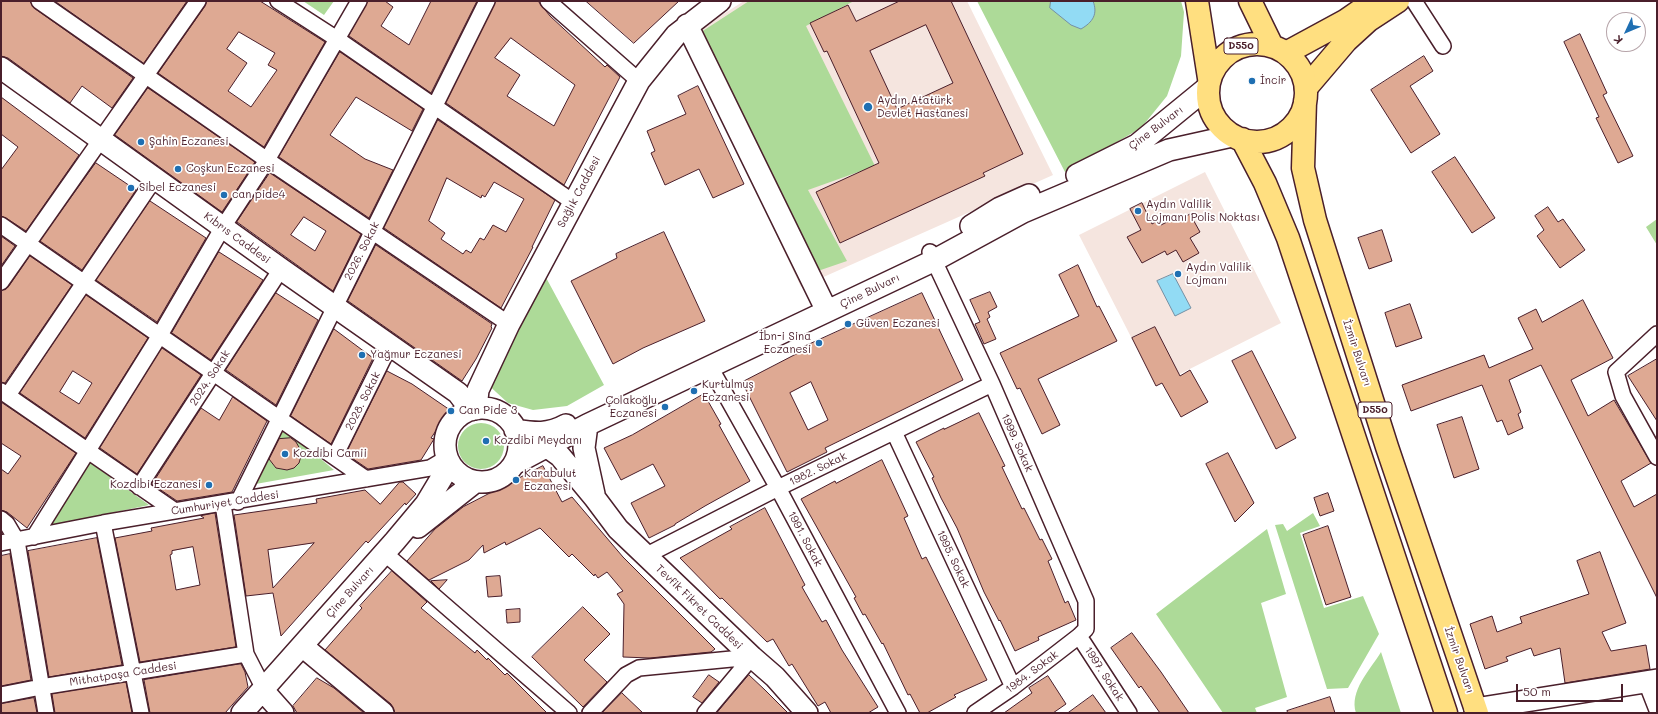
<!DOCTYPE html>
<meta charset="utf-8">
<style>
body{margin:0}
#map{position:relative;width:1658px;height:714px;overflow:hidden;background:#fff;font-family:Mali,sans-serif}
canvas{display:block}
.frame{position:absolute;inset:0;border:2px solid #4a1f2b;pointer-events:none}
.north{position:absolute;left:1606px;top:12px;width:40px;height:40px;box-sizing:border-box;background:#fff;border:1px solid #b7a5aa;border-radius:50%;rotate:226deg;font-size:11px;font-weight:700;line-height:16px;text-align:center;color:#4a1f2b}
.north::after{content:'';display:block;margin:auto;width:14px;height:18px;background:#1f6fb2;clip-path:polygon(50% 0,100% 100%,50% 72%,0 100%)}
.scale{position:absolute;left:1516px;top:684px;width:107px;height:18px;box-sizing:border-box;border:2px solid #4a1f2b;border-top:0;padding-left:5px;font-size:12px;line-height:14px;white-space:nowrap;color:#4a1f2b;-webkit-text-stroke:3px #fff;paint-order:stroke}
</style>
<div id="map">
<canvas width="1658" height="714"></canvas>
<div class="frame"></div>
<div class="north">K</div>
<div class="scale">50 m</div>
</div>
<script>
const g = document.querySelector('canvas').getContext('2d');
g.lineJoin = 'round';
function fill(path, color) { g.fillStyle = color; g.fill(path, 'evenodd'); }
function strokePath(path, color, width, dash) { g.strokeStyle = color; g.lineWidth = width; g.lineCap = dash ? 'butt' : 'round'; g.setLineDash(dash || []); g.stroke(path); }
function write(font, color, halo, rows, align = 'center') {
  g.font = font + ' Mali,sans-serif'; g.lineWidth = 3.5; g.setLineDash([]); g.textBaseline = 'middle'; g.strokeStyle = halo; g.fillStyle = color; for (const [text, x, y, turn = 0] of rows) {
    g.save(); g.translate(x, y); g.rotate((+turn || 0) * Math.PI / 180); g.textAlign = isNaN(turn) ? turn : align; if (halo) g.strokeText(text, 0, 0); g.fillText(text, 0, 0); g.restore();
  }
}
fill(new Path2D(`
 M744 1H967L1053 175 801 287 684 39Z
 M1205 172 1281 323 1156 386 1079 235Z`), '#f5e5df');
fill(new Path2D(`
 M303 1H334L324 15Z
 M749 1H854L806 26 875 166 808 190 847 261 809 274 695 36Z
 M977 1H1181L1184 12 1181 56 1167 96 1141 128 1065 172Z
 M1657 219V245L1646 227Z
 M543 272 604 385 567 406 533 410 508 403 484 381Z
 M458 446a23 23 0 1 1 46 0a23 23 0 1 1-46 0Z
 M279 424 334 470 250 485Z
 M88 461 149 505 45 527Z
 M1313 513 1320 526 1300 533 1324 608 1363 596 1379 634 1348 688 1327 689 1275 525 1283 524 1287 531Z
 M1267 529 1286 594 1261 603 1287 697 1255 708 1257 713H1223L1156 614Z
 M1381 652 1401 713H1356C1349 691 1370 670 1381 652Z`), '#adda98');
const water = new Path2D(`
 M1051 1H1093C1098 14 1093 22 1081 29L1071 25 1050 8Z
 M1173 274 1191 308 1175 316 1157 281Z`);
fill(water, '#92dbf4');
strokePath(water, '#7590a4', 1);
const building = new Path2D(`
 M1 1H30L34 8 133 78 112 108 82 86 70 103 8 58 1 56Z
 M55 1H187L144 63Z
 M207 1H260L325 42 264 147 158 73 205 6ZM239 32 275 53 268 65 277 70 251 107 228 91 247 63 227 49Z
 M368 1H385L393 7 381 26 409 45 431 1H477L431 93 349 36Z
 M496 1H538L550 16 605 67 607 65 620 77 564 185 446 103ZM511 38 575 85 554 126 507 96 520 75 495 58Z
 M586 1H679L634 43Z
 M900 1H951L1023 154 983 173 985 176 840 243 816 192 879 163 827 51 824 52 810 23 848 5 856 21ZM926 25 953 83 897 109 870 51Z
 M1580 34 1607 93 1603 95 1633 156 1618 163 1596 118 1599 117 1564 42Z
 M340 52 423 109 412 131 356 97 330 135 365 159 393 170 369 218 279 157Z
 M1424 56 1433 71 1410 86 1440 134 1411 153 1371 90Z
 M698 86 744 184 713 198 699 169 665 185 651 153 655 151 647 131 686 114 678 96Z
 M148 88 255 162 222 212 115 135Z
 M1 97 79 155 26 231 6 218 1 216V170L18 147 1 134Z
 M438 120 555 200 532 247H533L501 308 384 228ZM447 178 481 198 482 195 485 197 494 182 524 199 506 232 493 225 484 240 480 238 471 253 466 250 463 254 441 239 445 233 429 221Z
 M1455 157 1495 218 1472 233 1432 172Z
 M96 163 136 190 82 270 40 241Z
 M270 173 361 234 333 291 237 222ZM304 217 326 231 315 251 291 235Z
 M150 201 206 238 157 322 96 280Z
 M1142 203 1152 224 1159 220 1161 225 1179 216 1181 219 1190 214 1200 232 1190 238 1199 253 1183 262 1176 250 1167 255 1165 251 1142 263 1127 237 1141 230 1130 209Z
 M1548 207 1558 222 1563 219 1585 250 1560 268 1537 236 1544 230 1535 216Z
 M1382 230 1392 261 1369 269 1358 238Z
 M664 232 705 321 643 348 613 364 571 281 617 258 616 254Z
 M1 236 15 246 1 266Z
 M376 245 492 324 491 327 492 328 476 359 462 381 348 301Z
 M219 252 263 280 211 360 172 333Z
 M30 256 72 285 5 383 1 382V291L8 287Z
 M1078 265 1097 307 1099 306 1117 341 1038 379 1060 425 1042 434 1020 388 1017 389 1000 353 1079 316 1059 275Z
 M990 292 997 307 988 312 990 317 987 319 996 339 984 344 975 324 980 322 970 300Z
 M276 293 318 320 276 405 226 370Z
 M922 293 963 380 825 448 827 452 787 472 742 382 798 353 797 350ZM811 382 828 420 808 430 790 393Z
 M86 295 148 338 85 438 20 393ZM73 371 92 383 79 404 60 392Z
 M1583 300 1613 358 1571 380 1588 416 1614 400 1651 463 1621 481 1634 507 1657 494V598L1541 365 1509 380 1521 412 1518 414 1523 428 1508 435 1502 420 1497 422 1482 385 1411 411 1402 385 1484 355 1489 368 1533 349 1518 318 1536 309 1542 322Z
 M1410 304 1422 338 1396 347 1385 313Z
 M1155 327 1180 376 1190 370 1208 402 1181 417 1162 383 1156 386 1132 338Z
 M334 329 373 358 331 444 291 416Z
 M162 348 201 375 137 474 100 448Z
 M1252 351 1296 438 1276 449 1232 361Z
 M1657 359V421L1628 376Z
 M387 371 412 384 450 410 431 438 434 439 421 460 368 469 346 454Z
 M704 394 721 424 719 425 750 481 705 506 675 524V525L649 538 631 503 665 486 653 464 621 480 604 448 632 435Z
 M233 397 267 421 232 492 177 501 152 484 201 408 219 420Z
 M1 402 76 453 27 528 7 512 1 510V469L8 474 21 456 1 443Z
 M979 413 1005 466 1002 467 1022 509 1024 508 1040 540 1042 539 1052 559 1048 561 1065 603 1068 601 1076 620 1038 637 1039 640 1015 651 1000 620 999 621 984 592 957 528 941 498 932 478 934 477 916 442 944 428V429Z
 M1462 417 1479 469 1454 478 1437 425Z
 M291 438 296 442 300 449 301 456 299 463 294 468 287 470 276 468 269 459 279 439Z
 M1228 453 1254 503 1235 522 1206 464Z
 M882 460 908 516 904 518 922 559 926 557 987 680 954 695 956 697 927 713H920L910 694 908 695 883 643 882 644 865 614 863 615 854 598 856 597 801 499 835 481 836 483Z
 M543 466 562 502 572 497 623 557 715 649 711 652 650 658 623 657 624 604 617 594 623 591 607 572 598 578 595 574 594 576 572 554 569 557 540 528 506 545 505 542 484 553 483 545 469 560 429 580 407 561 435 529 463 507Z
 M400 482H403L416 494 406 505 405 503 368 543 366 541 281 636 273 593 246 596 234 515 317 503 316 499 365 490 380 504ZM314 543 273 588 268 550Z
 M1328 493 1334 511 1320 516 1314 498Z
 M765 508 805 585 802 587 822 622 826 620 842 650 878 707 868 713H831L825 702 818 706 792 664 789 666 773 639 767 642 722 598 720 599 680 558 732 529 730 527Z
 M215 513 236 647 140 662 115 538 152 531 151 528 204 518 201 516ZM193 547 200 585 176 590 170 555 172 554V551Z
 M1328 526 1351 597 1326 605 1303 535Z
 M97 538 122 665 49 677 28 551Z
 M1600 552 1626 623 1602 632 1611 651 1646 645 1650 669 1565 683 1560 648 1534 656 1531 648 1506 657 1508 661 1485 669 1470 624 1492 616 1497 632 1522 623 1520 617 1589 594 1577 561Z
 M10 554 31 680 1 686V556Z
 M392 571 427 602 421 608 475 653 477 650 487 660 488 658 505 675 507 673 547 713H395L391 704 325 650 362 608 360 606Z
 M500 576 502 596 488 597 486 577Z
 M447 580 439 589 431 581Z
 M583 607 610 634 584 660 607 682 583 707 532 657Z
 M520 609V622L507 623 506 610Z
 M1132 633 1161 672 1189 713H1160L1141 686 1139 688 1111 648Z
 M241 664 245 672 248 687 225 713H150L144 680Z
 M709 675 719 682 702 703 693 697Z
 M749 675 765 690 788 713H717Z
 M1048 676 1066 704 1053 713H1004L1032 693 1029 688Z
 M317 678 334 688 364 713H297L293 706Z
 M126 682 132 713H55L52 694Z
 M622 693 643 713H602Z
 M1093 695 1106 713H1068Z
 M1330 697 1335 713H1288L1287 711Z
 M34 698 37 713H1V704Z`);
fill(building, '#dea993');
strokePath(building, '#4a1f2b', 1);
const street = new Path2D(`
 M39 1 267 160 509 324
 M278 1 337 39 573 202
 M548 1 639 81
 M1414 1 1443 46
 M1 225 366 479
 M930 252 992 384 1086 601V629L1079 636 1013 687 975 713
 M1 282 198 1
 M1657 334 1616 372 1623 396 1657 457
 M710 367 778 488 898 713
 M1 391 175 511
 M8 395 155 178
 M894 432 1013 687
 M335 456 390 345
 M139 487 281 269
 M238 502 487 1
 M223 504 246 654 267 695
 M1 519 7 524 17 541 46 713
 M103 523 141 713
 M34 537 160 335 223 227 267 160 359 1
 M1 543 103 523 430 468 447 458
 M645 556 778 488 992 384
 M389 557 569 713
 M1079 636 1129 713
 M1646 682 1657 710
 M1 695 41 687 246 654
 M590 713 626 675 639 668 752 657
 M705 713 752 657`);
const secondary = new Path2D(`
 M687 25 823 303
 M1 68 281 269 458 393 471 410
 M1077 175 1137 145 1208 87
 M971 226 1000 208 1029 195
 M445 445a37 37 0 1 1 74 0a37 37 0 1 1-74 0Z
 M476 409 478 390 509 324 639 81 676 35 720 1
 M587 425 584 448 594 494
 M515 430C535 433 548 435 566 425
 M546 446 560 456 594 497 618 529 752 657 775 677 807 713
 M514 464 587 425 933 261 1023 212 1169 150 1232 136
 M418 527 475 482
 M307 650 383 713
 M267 695 283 713
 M1475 709 1657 680
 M242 713 395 541 426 504 450 464`);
const primary = new Path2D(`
 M1286 53 1345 21 1374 1
 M1306 88 1346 41 1369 20 1398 1`);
const highway = new Path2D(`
 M1197 1 1209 78
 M1250 1 1272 46
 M1208 93a49 49 0 1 1 98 0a49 49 0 1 1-98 0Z
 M1305 101 1303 168 1315 220 1387 447 1477 713
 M1242 139 1265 183 1288 238 1446 713`);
strokePath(street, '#4a1f2b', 18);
strokePath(secondary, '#4a1f2b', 24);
strokePath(primary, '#4a1f2b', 25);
strokePath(highway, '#4a1f2b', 25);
strokePath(street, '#fff', 15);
strokePath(secondary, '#fff', 21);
strokePath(primary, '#ffdf80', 22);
strokePath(highway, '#ffdf80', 22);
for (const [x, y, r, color] of [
 [1252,81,4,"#1f6fb2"],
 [868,107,5,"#1f6fb2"],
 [141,142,4,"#1f6fb2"],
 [178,169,4,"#1f6fb2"],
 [131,188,4,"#1f6fb2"],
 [224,195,4,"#1f6fb2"],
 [1138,211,4,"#1f6fb2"],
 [1178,274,4,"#1f6fb2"],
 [848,324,4,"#1f6fb2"],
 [819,343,4,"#1f6fb2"],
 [362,355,4,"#1f6fb2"],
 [694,391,4,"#1f6fb2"],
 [665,407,4,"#1f6fb2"],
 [451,411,4,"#1f6fb2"],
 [486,441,4,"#1f6fb2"],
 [285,454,4,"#1f6fb2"],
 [516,480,4,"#1f6fb2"],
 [209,485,4,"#1f6fb2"]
]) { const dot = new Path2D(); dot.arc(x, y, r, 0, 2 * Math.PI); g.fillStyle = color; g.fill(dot); strokePath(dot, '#fff', 1.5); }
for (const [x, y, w] of [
 [1241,46,34],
 [1375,410,34]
]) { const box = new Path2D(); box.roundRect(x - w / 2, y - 8, w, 16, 3); g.fillStyle = '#fff'; g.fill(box); strokePath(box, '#4a1f2b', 1); }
write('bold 10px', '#4a1f2b', null, [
 ["D550",1241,46],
 ["D550",1375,410]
]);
write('11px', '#4a1f2b', '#fff', [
 ["İncir",1260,81],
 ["Aydın Atatürk",877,101],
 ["Devlet Hastanesi",877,114],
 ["Şahin Eczanesi",149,142],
 ["Coşkun Eczanesi",186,169],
 ["Sibel Eczanesi",139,188],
 ["can pide4",232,195],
 ["Aydın Valilik",1146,205],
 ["Lojmanı Polis Noktası",1146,218],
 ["Aydın Valilik",1186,268],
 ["Lojmanı",1186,281],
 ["Güven Eczanesi",856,324],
 ["İbn-i Sina",811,337,"right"],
 ["Eczanesi",811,350,"right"],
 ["Yağmur Eczanesi",370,355],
 ["Kurtulmuş",702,385],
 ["Eczanesi",702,398],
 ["Çolakoğlu",657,401,"right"],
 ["Eczanesi",657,414,"right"],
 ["Can Pide 3",459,411],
 ["Kozdibi Meydanı",494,441],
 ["Kozdibi Camii",293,454],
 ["Karabulut",524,474],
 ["Eczanesi",524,487],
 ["Kozdibi Eczanesi",201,485,"right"]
], 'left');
write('11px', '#4a1f2b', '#fff', [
 ["Çine Bulvarı",1156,128,-37],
 ["Sağlık Caddesi",579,192,-62],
 ["Kıbrıs Caddesi",237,238,36],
 ["2026. Sokak",362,251,-63],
 ["Çine Bulvarı",870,291,-26],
 ["İzmir Bulvarı",1357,353,72],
 ["2024. Sokak",210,378,-57],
 ["2028. Sokak",363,401,-63],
 ["1999. Sokak",1017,443,66],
 ["1982. Sokak",818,469,-26],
 ["Cumhuriyet Caddesi",225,503,-9],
 ["1991. Sokak",805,539,62],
 ["1995. Sokak",953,559,65],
 ["Çine Bulvarı",350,592,-48],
 ["Tevfik Fikret Caddesi",699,607,44],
 ["İzmir Bulvarı",1459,660,71],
 ["1984. Sokak",1032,672,-37],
 ["Mithatpaşa Caddesi",123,674,-9],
 ["1997. Sokak",1104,674,57]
]);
</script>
